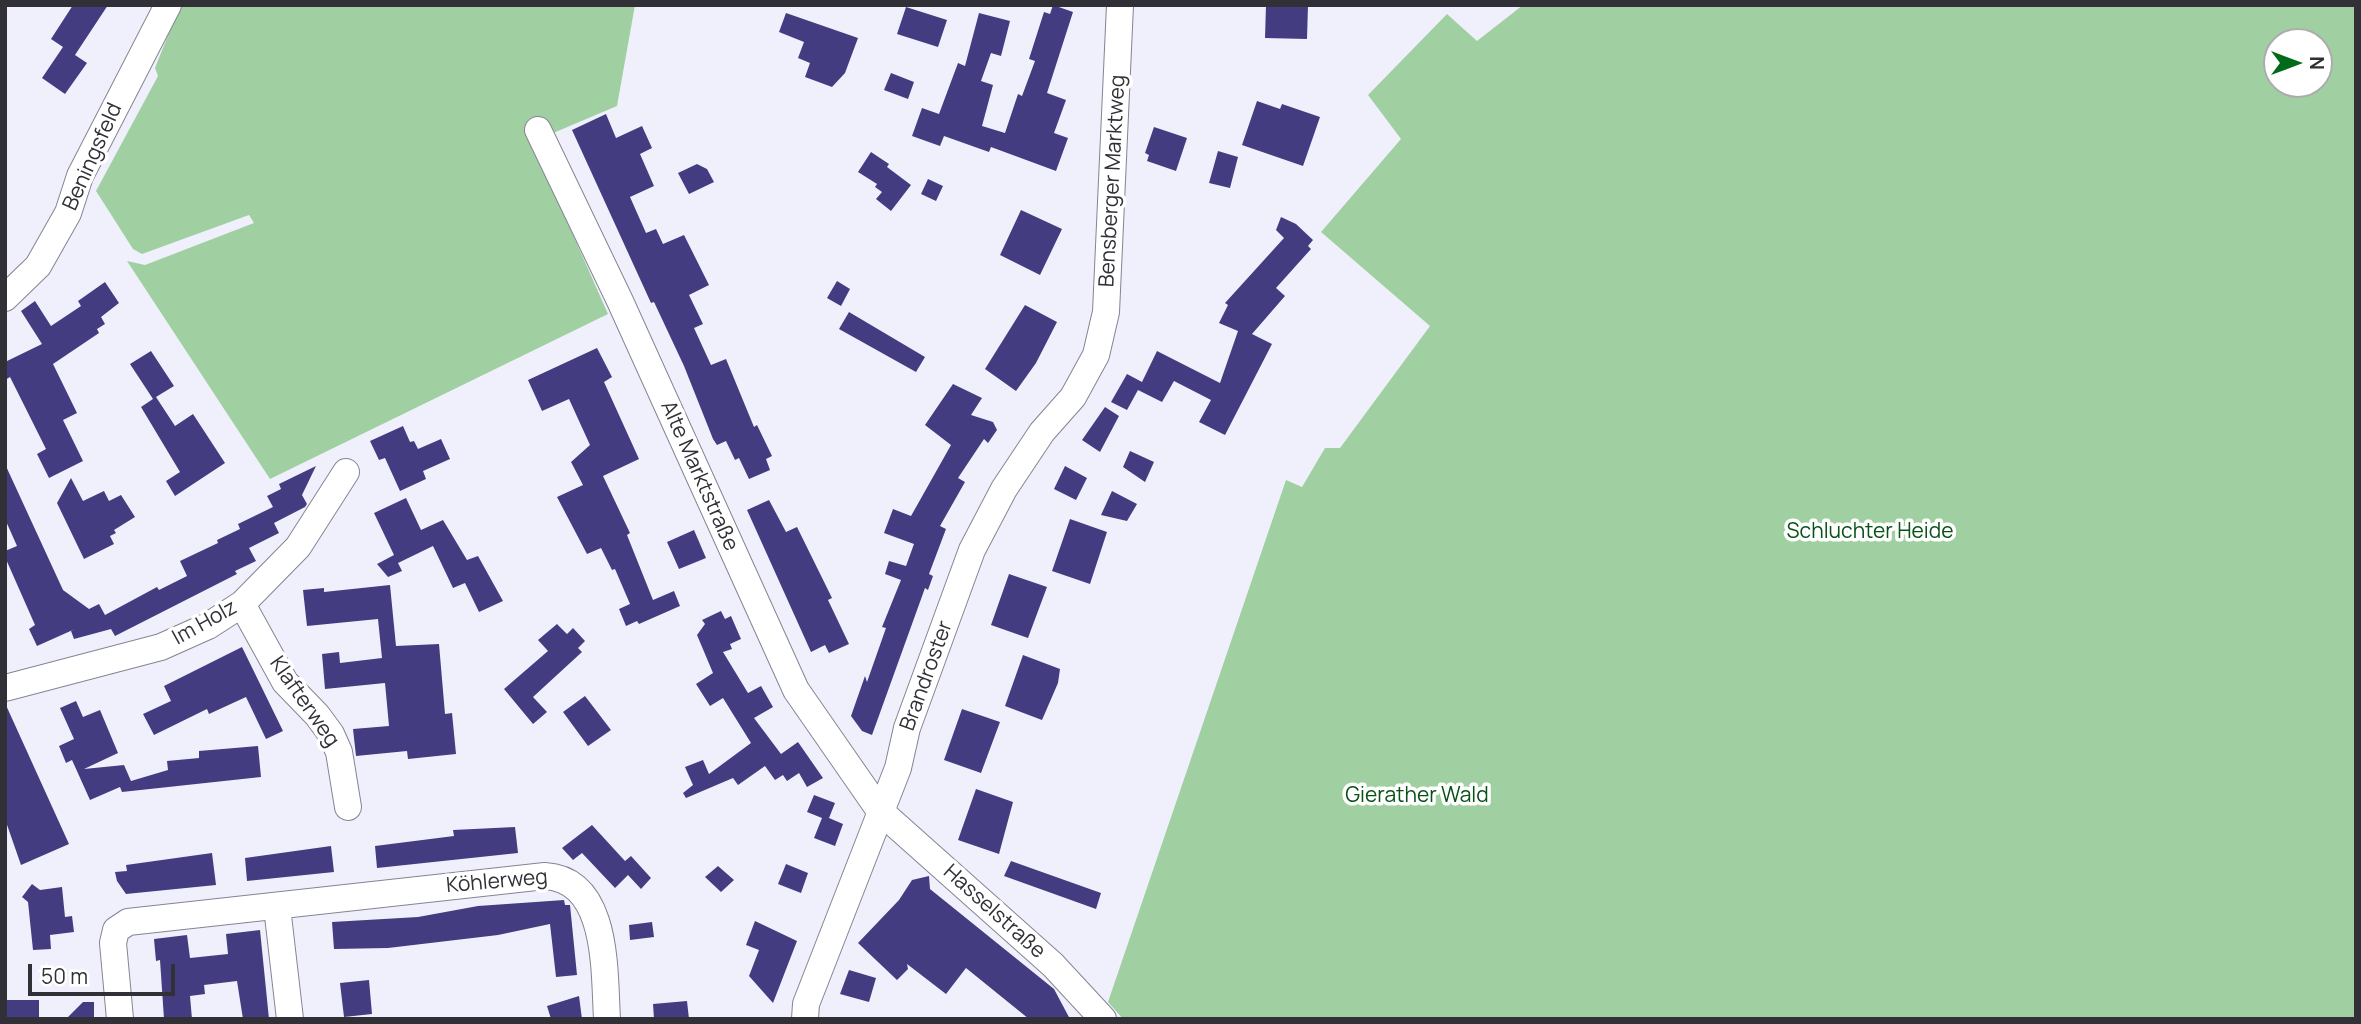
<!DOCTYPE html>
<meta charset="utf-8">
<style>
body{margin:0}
#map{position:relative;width:2361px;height:1024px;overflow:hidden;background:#f0f0fc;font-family:Manrope,sans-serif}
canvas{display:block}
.frame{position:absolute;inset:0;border:7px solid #303036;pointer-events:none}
.north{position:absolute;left:2263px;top:28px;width:70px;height:70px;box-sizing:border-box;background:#fff;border:2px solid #acacaf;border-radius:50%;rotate:90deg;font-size:19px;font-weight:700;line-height:28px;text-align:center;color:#303036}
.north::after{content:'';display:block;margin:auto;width:24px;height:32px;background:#006b1b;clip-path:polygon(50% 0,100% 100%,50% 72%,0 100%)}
.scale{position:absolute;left:28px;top:964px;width:147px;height:32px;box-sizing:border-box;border:4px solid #303036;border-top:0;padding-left:9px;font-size:21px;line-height:24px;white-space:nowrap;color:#303036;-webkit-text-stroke:5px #fff;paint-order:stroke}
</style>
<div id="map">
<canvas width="2361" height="1024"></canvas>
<div class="frame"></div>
<div class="north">N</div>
<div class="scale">50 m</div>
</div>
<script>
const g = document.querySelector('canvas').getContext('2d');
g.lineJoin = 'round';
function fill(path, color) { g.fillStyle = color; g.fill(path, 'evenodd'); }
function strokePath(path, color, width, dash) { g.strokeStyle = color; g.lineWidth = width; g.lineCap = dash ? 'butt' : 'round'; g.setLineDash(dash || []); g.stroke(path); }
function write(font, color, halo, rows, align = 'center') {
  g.font = font + ' Manrope,sans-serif'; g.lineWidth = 7; g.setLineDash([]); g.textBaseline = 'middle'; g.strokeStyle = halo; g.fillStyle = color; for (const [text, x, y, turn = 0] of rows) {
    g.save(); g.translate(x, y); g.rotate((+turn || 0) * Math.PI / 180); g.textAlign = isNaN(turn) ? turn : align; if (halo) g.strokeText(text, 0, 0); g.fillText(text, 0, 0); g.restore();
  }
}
fill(new Path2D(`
 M180 5H635L617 106 532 142 608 314 270 479 127 261 145 265 254 223 249 215 142 254 133 249 96 191 158 76 155 68Z
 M1523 5H2356V1019H1123L1108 1002 1286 480 1302 487 1325 448H1340L1430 326 1321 232 1401 139 1368 95 1447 14 1477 41ZM2277 42H2319V84H2277Z`), '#a0d0a1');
fill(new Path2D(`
 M73 5H108L75 55 87 63 65 94 42 78 63 47 51 39Z
 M1053 5 1073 12 1047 93 1066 100 1054 133 1068 138 1056 171 991 147 989 152 944 136 940 146 912 136 922 108 939 114 958 63 965 66 979 13 1010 21 1001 56 991 53 981 81 993 85 982 126 1005 133 1018 94 1022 96 1035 61 1029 59 1044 12 1050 14Z
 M1266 5H1308L1307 39 1265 38Z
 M906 7 947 20 938 47 897 34Z
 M786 13 858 38 845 73 832 87 805 77 810 63 798 58 804 42 779 32Z
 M891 73 914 82 908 99 884 90Z
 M1257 101 1280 109 1282 104 1320 117 1303 166 1242 145Z
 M606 114 616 138 642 126 652 148 640 154 654 186 630 197 646 233 656 229 663 244 684 235 709 285 689 295 703 324 694 328 711 365 726 359 754 427 757 425 772 456 766 459 770 470 749 479 739 458 735 460 726 441 717 445 713 439 684 366 654 302 651 303 572 130Z
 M1154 127 1187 138 1176 171 1147 161 1149 155 1145 153Z
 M1218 151 1238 157 1230 188 1209 183Z
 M871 152 889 164 887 167 911 185 891 211 876 199 882 192 875 187 877 184 858 172Z
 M697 164 707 169 714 182 689 194 678 173Z
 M928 179 943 186 936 201 921 194Z
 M1021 210 1062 229 1040 275 1000 255Z
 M1281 217 1296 224 1313 240 1308 246 1311 249 1276 288 1285 296 1252 334 1272 344 1225 435 1199 422 1211 400 1174 381 1162 402 1138 390 1127 410 1111 402 1127 374 1142 382 1157 351 1220 383 1238 331 1219 323 1228 305 1225 303 1284 238 1276 230Z
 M837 281 850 289 841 306 827 298Z
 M105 282 119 303 101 317 105 324 97 329 99 333 53 364 77 413 63 420 83 461 49 478 37 454 46 449 10 377 5 380V362L42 344 21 311 35 301 51 326 81 306 78 301Z
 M1025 305 1057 322 1036 363 1016 391 985 369Z
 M849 312 925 357 916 372 839 329Z
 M597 348 612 377 604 382 639 459 603 476 630 533 627 535 653 600 674 591 680 606 639 624 637 621 626 626 619 609 630 604 615 569 612 570 601 548 587 554 557 497 583 485 571 462 590 445 569 399 542 411 528 380Z
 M151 351 174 386 156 397 175 426 193 414 225 463 175 496 166 481 180 472 141 407 153 399 130 364Z
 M953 384 982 398 971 415 993 422 997 430 988 443 984 439 958 478 965 482 940 526 946 529 929 574 933 576 928 590 925 588 872 735 862 731 851 716 865 676 867 682 886 628 882 627 901 580 885 574 889 561 906 566 914 544 884 533 893 509 911 516 951 445 925 425Z
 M1105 407 1119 416 1100 452 1082 440Z
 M403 426 410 442 414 441 418 449 441 439 450 459 423 471 426 479 400 491 385 458 379 460 370 441Z
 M1130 451 1154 462 1145 482 1123 467Z
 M5 464 63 590 89 609 99 604 105 615 157 587 159 590 187 576 180 561 218 543 217 540 240 529 238 524 273 507 267 496 281 489 279 484 316 466 302 495 307 504 305 507 274 523 279 533 249 548 256 561 235 571 237 574 115 636 111 629 74 639 71 631 75 629 37 646 29 629 35 625 5 557V551L17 546 5 519Z
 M1065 466 1087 478 1076 500 1054 489Z
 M71 478 83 501 104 491 109 501 121 495 135 517 114 530 116 533 110 536 114 544 84 559 57 503Z
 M1112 491 1137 504 1127 521 1101 515Z
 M406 498 421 530 443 520 467 560 478 556 503 601 479 612 465 583 453 588 433 546 398 563 402 571 388 577 377 564 394 555 374 513Z
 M769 500 786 532 797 527 832 598 828 600 849 644 829 653 825 645 811 652 747 510Z
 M1070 519 1107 532 1090 584 1052 571Z
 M694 530 706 558 679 569 667 542Z
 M1009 574 1047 587 1028 638 991 625Z
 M390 585 396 646 439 644 445 714 452 713 456 754 408 759 407 751 356 756 353 729 389 726 385 683 325 689 322 654 339 652 340 663 382 658 378 619 307 626 303 590 324 588V592Z
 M721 611 725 619 731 616 741 639 730 644 732 649 723 652 748 693 761 686 773 707 754 718 781 754 798 742 823 778 807 787 799 773 787 781 783 775 775 780 765 766 738 785 733 778 686 798 683 793 693 785 685 767 703 760 709 774 751 743 723 698 710 706 696 684 713 673 697 635 705 624 702 620Z
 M557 624 567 634 573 628 585 641 578 648 582 652 533 697 547 712 533 724 504 689 548 651 538 640Z
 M242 647 283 731 266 739 246 697 209 714 207 709 154 735 143 714 171 701 164 686Z
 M1023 655 1060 669 1058 683 1042 720 1005 706Z
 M585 696 611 730 588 746 563 712Z
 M76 701 83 717 100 710 118 753 84 769 124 765 131 781 168 770 167 761 199 758V751L258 746 261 777 122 792 120 787 90 800 72 760 66 763 59 746 74 739 60 708Z
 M5 703 69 844 21 865 5 819Z
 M962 709 1000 722 981 773 944 760Z
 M976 789 1013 802 999 854 958 840Z
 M814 795 835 803 829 818 843 824 835 846 814 838 822 818 807 812Z
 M592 825 625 861 631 856 651 878 641 889 628 875 615 888 582 853 573 860 562 848Z
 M515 827 518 853 377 868 375 846 454 836 453 830Z
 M331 846 334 872 247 881 245 858Z
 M212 853 216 885 126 894 117 881 115 872 127 871 126 865Z
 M1011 861 1101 893 1096 909 1004 876Z
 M786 864 808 873 801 893 778 884Z
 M718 866 734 880 721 892 705 877Z
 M929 876 930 889 1054 989 1070 1019H1029L966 968 946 994 907 964 908 969 897 980 858 943 899 900 912 880Z
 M32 884 40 890 62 887 65 917 72 916 74 932 50 935 51 949 33 950 28 902 22 897Z
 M564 900 565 905H570L577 975 556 977 550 924 498 935 388 948 334 949 332 922 418 917 478 906Z
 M755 921 797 941 773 1003 749 976 759 950 746 945Z
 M652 922 654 937 630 940 629 925Z
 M260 930 269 1019H243L237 981 204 985 205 994 190 996 192 1019H164L160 960 156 961 154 939 187 935 190 958 228 954 226 934Z
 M849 970 876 978 869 1002 840 994Z
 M369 980 372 1014 344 1017 340 983Z
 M579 996 582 1019H551L547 1006Z
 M5 1000H39V1019H5Z
 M687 1001 689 1019H654L653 1004Z
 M83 1002H94V1019H66Z`), '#443c80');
const minor = new Path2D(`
 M538 130 620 301 796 690 880 811 1053 965 1103 1019
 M5 298 38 266 68 213 80 176 168 5
 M242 604 285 682 317 715 331 734 339 752 348 807
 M5 688 161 647 208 626 242 604 298 547 346 472
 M277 907 290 1019
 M120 1019 113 943 116 930 128 922 545 876C609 880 604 971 607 1019
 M805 1019 806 1004 898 768 907 728 972 550 1004 489 1042 432 1073 397 1096 355 1106 312 1120 5`);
strokePath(minor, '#848593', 28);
strokePath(minor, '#fff', 26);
write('21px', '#303036', '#fff', [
 ["Beningsfeld",93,157,-66],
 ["Bensberger Marktweg",1113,181,-87],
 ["Alte Marktstraße",699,476,66],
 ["Im Holz",205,623,-29],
 ["Brandroster",927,676,-70],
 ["Klafterweg",304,702,55],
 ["Köhlerweg",497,882,-5],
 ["Hasselstraße",994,912,42]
]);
write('21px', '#085117', '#fff', [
 ["Schluchter Heide",1870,532],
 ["Gierather Wald",1417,796]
]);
</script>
